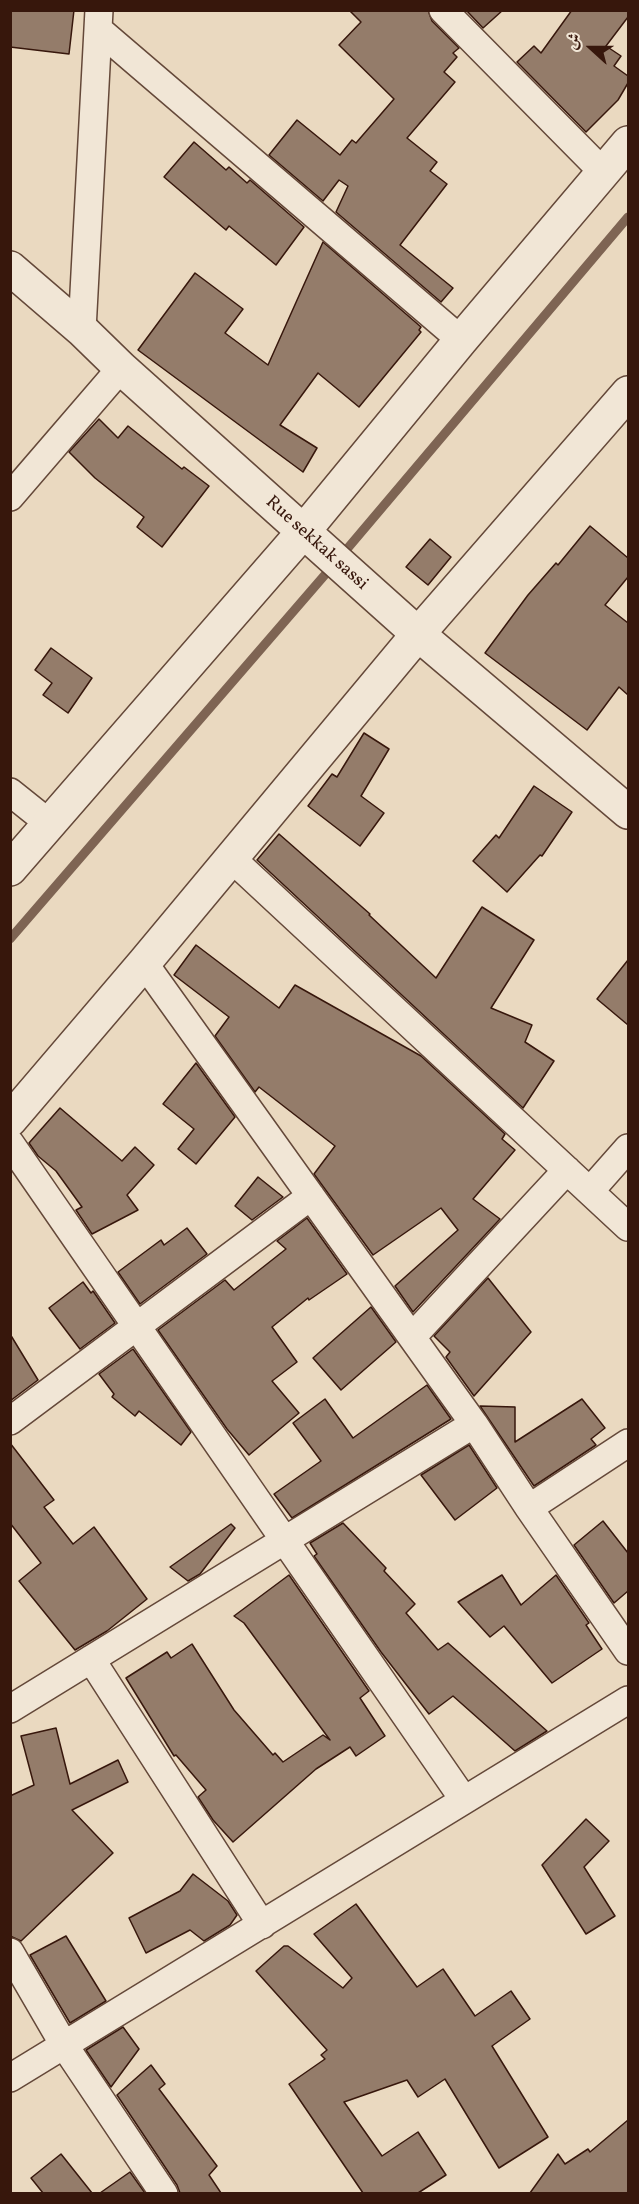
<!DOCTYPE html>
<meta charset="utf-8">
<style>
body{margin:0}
#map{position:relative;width:639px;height:2204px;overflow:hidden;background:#ead9c0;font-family:Vollkorn,Amiri,serif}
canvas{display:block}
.frame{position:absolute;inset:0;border:12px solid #37170c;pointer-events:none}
.north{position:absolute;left:561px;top:18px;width:60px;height:60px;-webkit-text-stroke:4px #f1e6d6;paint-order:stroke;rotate:291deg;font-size:16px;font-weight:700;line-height:24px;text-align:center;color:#37170c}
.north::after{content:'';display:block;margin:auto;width:21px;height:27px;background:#37170c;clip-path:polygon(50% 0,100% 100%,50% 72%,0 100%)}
</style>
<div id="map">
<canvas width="639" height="2204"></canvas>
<div class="frame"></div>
<div class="north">ش</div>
</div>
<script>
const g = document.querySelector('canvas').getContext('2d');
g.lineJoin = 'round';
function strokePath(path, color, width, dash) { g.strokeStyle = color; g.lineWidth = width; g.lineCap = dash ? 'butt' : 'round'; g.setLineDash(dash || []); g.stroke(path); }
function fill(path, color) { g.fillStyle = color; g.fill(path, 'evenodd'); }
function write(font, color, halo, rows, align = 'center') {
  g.font = font + ' Vollkorn,serif'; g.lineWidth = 4.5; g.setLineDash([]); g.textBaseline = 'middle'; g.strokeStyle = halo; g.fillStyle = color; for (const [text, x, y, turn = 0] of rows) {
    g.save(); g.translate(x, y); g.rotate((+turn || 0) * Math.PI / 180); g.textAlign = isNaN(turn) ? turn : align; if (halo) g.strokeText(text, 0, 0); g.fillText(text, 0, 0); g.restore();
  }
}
strokePath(new Path2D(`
 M10 939 336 562 628 217`), '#7e6453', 9);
const building = new Path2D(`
 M10 10H74L69 54 10 47Z
 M349 10H428L432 21 459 48 453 53 457 57 444 72 455 82 407 138 437 162 430 171 447 184 400 245 453 288 441 302 336 212 348 186 339 180 323 201 269 155 297 120 340 155 352 140 356 143 394 99 339 45 361 22Z
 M466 10H503L483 28Z
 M572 10H628V17L606 46 621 56 614 66 628 76V83L618 100 586 132 517 62 534 46 541 53Z
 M194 142 226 170 229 167 247 183 250 180 304 227 276 265 229 226 226 230 164 177Z
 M323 242 421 327 419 330 421 332 359 407 318 373 280 425 317 448 303 472 138 350 195 273 243 309 225 333 268 365Z
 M99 419 118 438 128 426 182 469 184 467 209 486 162 547 137 527 144 517 95 478 69 452Z
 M590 526 628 558V577L605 605 628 623V695L619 687 587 730 485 653 528 595 556 563 558 565Z
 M430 539 451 557 428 585 406 567Z
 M51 648 92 678 68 713 43 695 52 683 35 670Z
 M364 733 389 749 361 796 384 813 360 846 308 806 332 774 337 777Z
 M534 786 572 812 542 856 540 855 507 892 473 861 496 835 499 838Z
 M279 834 370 914 369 915 436 978 482 907 534 940 491 1008 532 1025 525 1042 554 1061 523 1108 257 860Z
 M196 945 279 1008 295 985 421 1056 505 1134 502 1139 515 1150 473 1199 500 1219 413 1312 395 1286 458 1230 441 1208 373 1255 314 1174 335 1146 259 1087 255 1092 215 1036 229 1017 174 975Z
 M628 960V1025L597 999Z
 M196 1063 235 1117 196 1164 178 1149 194 1129 163 1104Z
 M60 1108 122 1161 135 1147 154 1165 127 1195 138 1210 92 1234 76 1210 82 1207 56 1171 38 1156 29 1143Z
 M258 1177 283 1197 252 1220 235 1206Z
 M307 1218 347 1274 309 1300 308 1298 272 1327 297 1362 272 1381 299 1413 249 1455 227 1429 158 1330 225 1280 234 1290 286 1249 277 1241Z
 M187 1228 207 1254 140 1304 118 1272 161 1240 164 1245Z
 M488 1278 531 1332 474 1396 446 1357 450 1352 434 1336Z
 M83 1282 91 1293 93 1291 115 1323 80 1349 49 1308Z
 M371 1307 396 1342 341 1390 313 1358Z
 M10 1334 38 1380 10 1401Z
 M133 1349 191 1432 181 1445 139 1411 135 1416 112 1397 114 1394 99 1374Z
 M427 1385 451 1419 292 1518 274 1494 321 1461 293 1423 325 1399 353 1438Z
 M582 1399 605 1428 591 1439 596 1445 534 1486 480 1406 515 1407V1442Z
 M10 1443 54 1500 44 1507 73 1544 94 1527 147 1599 107 1631 75 1650 19 1581 41 1563 10 1523Z
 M469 1445 497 1488 455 1520 421 1475Z
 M603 1521 628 1553V1591L614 1603 574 1545Z
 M343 1523 386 1568 384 1571 415 1604 406 1613 438 1650 448 1643 547 1731 515 1751 453 1696 429 1714 381 1652 314 1556 317 1554 310 1543Z
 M231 1524 235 1528 200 1574 188 1581 170 1567Z
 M289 1575 369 1691 360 1698 385 1736 356 1756 350 1747 316 1769 233 1842 213 1820 198 1797 206 1790 176 1755 174 1756 126 1678 167 1652 171 1658 192 1644 234 1710 273 1755 275 1753 283 1762 323 1735 330 1740 244 1623 234 1616Z
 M502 1575 521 1605 556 1575 589 1623 586 1625 602 1649 552 1683 504 1626 490 1637 458 1602Z
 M56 1728 70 1784 118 1760 128 1782 72 1810 113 1853 21 1941 10 1936V1796L34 1785 21 1736Z
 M586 1819 609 1841 584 1867 615 1916 586 1934 542 1865Z
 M193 1874 228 1901 237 1915 230 1925 204 1941 190 1930 146 1953 129 1918 180 1891Z
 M356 1904 417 1987 443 1969 475 2016 511 1991 530 2019 492 2046 548 2137 499 2168 445 2079 418 2097 407 2080 344 2102 382 2156 418 2132 446 2175 418 2193H363L289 2084 325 2059 321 2055 327 2050 256 1971 284 1946H288L343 1988 352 1978 314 1934Z
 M66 1936 106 2001 70 2023 30 1955Z
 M123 2027 139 2049 111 2087 86 2050Z
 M151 2065 165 2084 159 2089 217 2166 209 2175 221 2193H180L177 2185 117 2095Z
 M628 2120V2193H530L558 2154 565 2164 588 2149 590 2152Z
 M61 2154 92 2193H43L31 2178Z
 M130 2172 145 2193H100Z`);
fill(building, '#947c6a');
strokePath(building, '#37170c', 1.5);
const minor = new Path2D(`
 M443 10 603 172
 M99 30 461 340
 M82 330 99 10
 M10 497 121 368
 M10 792 50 824
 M231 858 628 1227
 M144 963 474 1424 529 1508 628 1651
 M10 1143 464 1800
 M590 1191 628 1148
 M412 1337 567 1170
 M10 1421 311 1196
 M529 1508 628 1443
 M91 1659 262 1925
 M10 1709 474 1424
 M10 1952 64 2045 164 2194
 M10 2078 628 1700`);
const tertiary = new Path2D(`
 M10 268 82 330 121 368 418 634 628 812
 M10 869 303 532 461 340 628 143
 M10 1120 144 963 418 634 628 393`);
strokePath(minor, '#644839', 30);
strokePath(tertiary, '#644839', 36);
strokePath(minor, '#f1e6d6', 27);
strokePath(tertiary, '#f1e6d6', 33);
write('18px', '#37170c', '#f1e6d6', [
 ["Rue sekkak sassi",316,544,42]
]);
</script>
